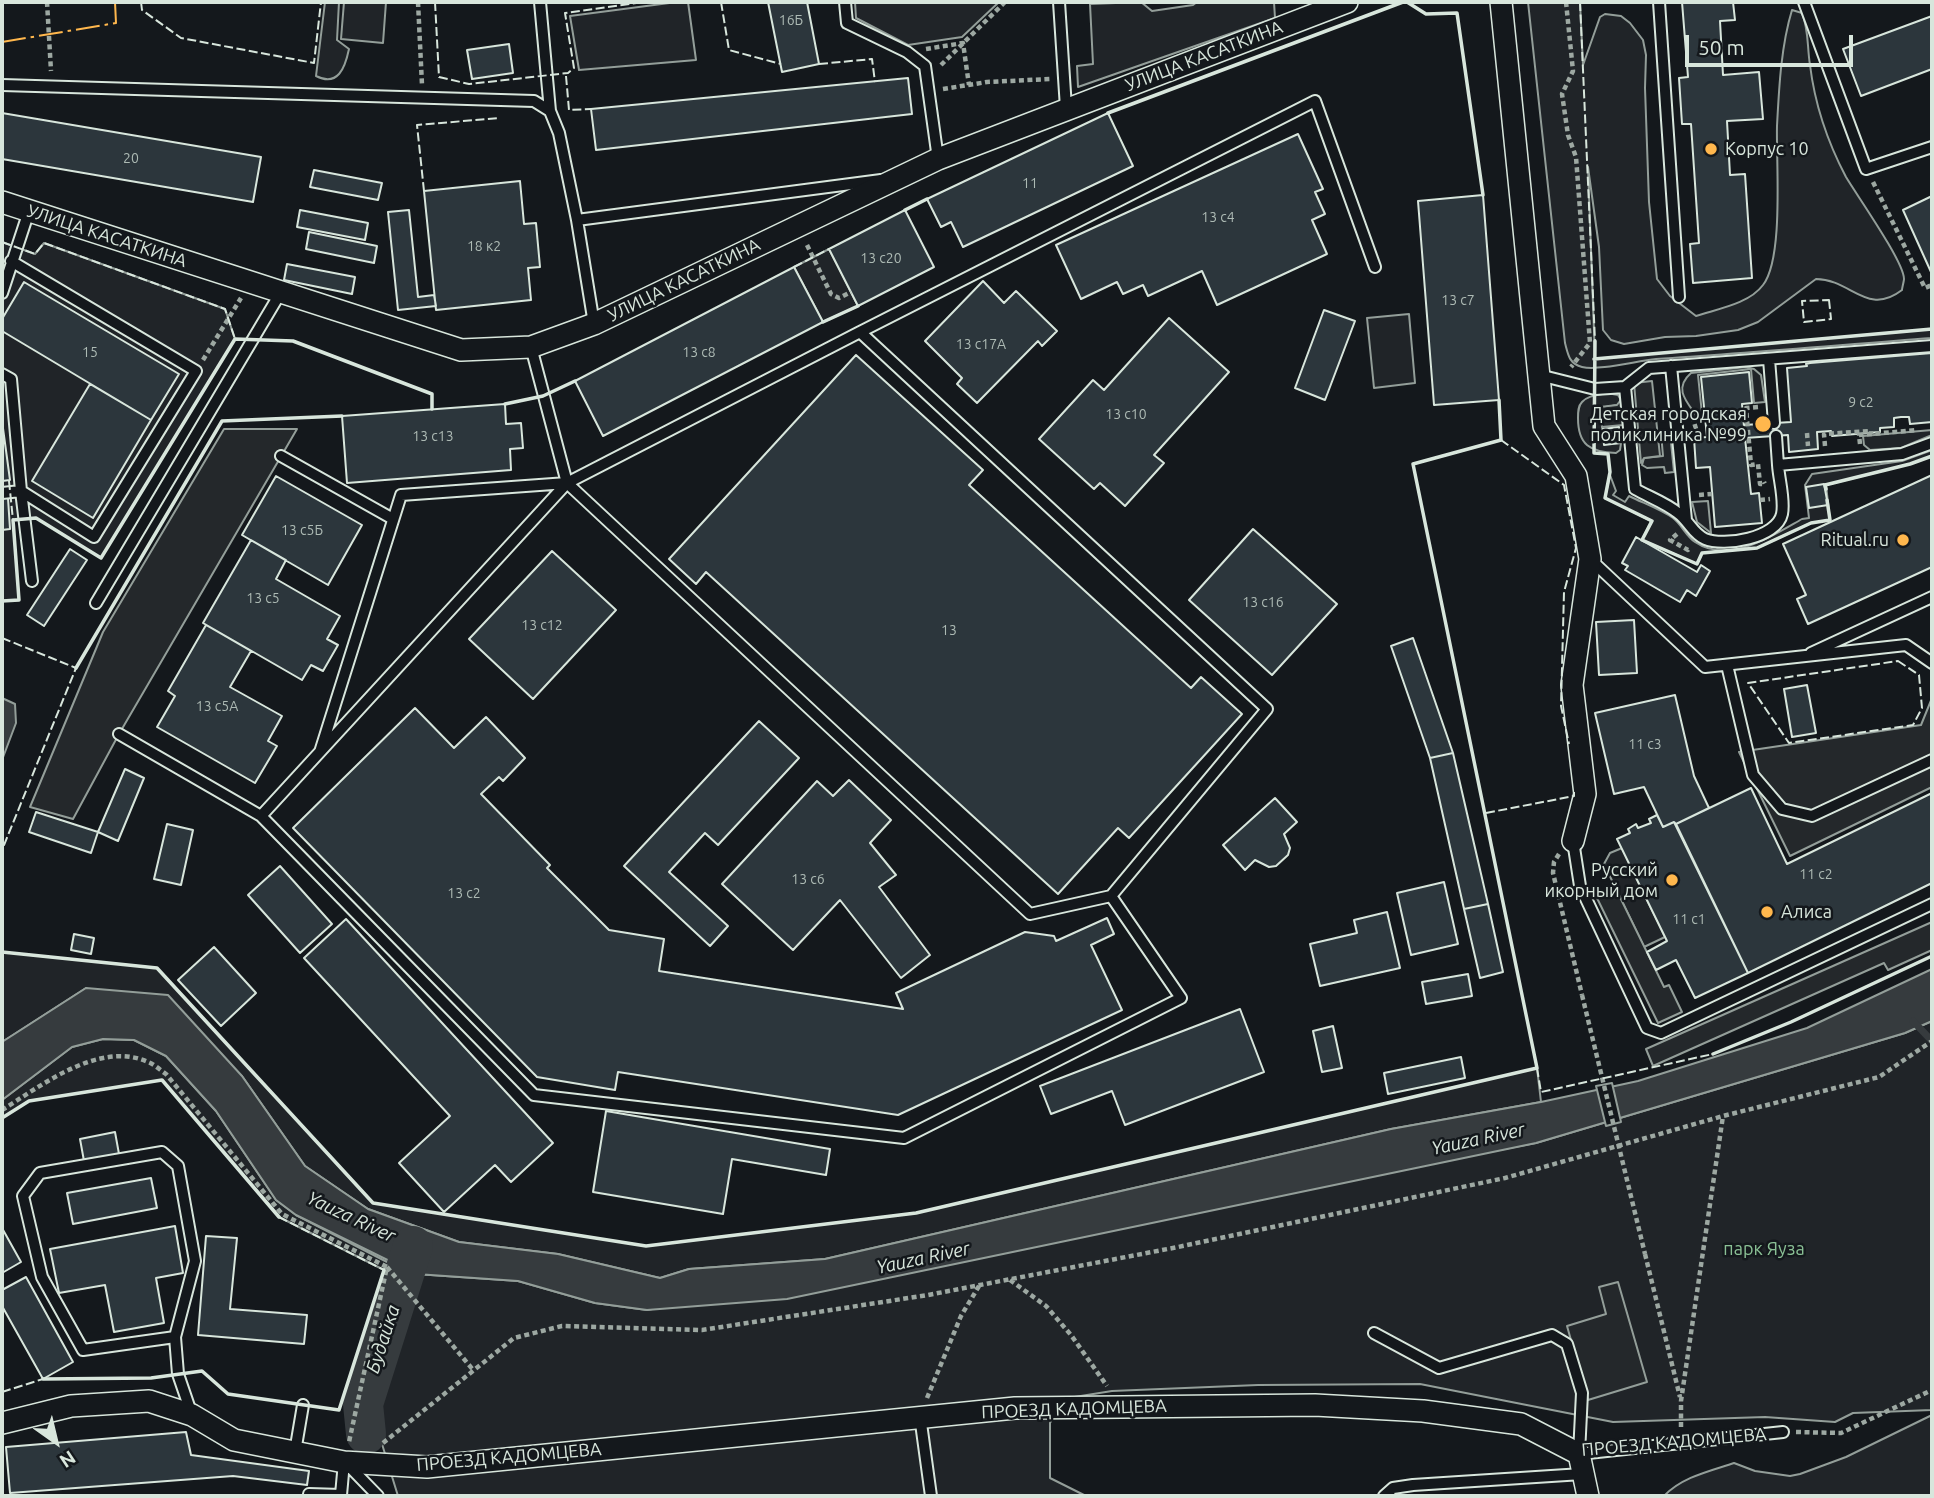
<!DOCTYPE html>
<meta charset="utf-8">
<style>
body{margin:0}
#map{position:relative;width:1934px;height:1498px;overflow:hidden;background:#14181c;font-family:Ubuntu,sans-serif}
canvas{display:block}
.frame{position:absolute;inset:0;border:4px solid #d8e6dc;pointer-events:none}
.north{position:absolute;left:21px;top:1407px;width:70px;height:70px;-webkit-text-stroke:5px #14181c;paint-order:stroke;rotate:146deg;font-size:19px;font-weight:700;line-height:28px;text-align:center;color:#d8e6dc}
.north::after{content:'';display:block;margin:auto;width:24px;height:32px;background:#d8e6dc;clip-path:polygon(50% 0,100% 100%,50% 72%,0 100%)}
.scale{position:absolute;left:1685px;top:35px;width:168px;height:32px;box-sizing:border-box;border:4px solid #d8e6dc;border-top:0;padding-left:9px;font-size:21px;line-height:24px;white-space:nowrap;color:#d8e6dc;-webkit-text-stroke:5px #14181c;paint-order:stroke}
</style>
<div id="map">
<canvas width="1934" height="1498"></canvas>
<div class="frame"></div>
<div class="north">N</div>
<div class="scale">50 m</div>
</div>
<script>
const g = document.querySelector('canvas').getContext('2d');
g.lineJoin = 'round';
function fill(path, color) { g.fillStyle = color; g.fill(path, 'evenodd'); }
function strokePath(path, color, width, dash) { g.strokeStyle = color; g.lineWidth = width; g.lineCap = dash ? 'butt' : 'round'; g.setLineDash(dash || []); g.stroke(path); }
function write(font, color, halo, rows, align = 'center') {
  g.font = font + ' Ubuntu,sans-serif'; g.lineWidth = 5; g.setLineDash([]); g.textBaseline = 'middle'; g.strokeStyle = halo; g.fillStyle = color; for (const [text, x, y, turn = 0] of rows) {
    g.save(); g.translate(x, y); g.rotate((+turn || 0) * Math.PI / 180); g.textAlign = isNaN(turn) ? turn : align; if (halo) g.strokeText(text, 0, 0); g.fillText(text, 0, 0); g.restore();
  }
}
const green = new Path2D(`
 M325 2H339L337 40 349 49C345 68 338 87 316 76Z
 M344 2H386L383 43 341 39Z
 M677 2H688L696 60 579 70 570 16Z
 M855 2H999L962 37 908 45 856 18Z
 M1141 2 1152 11 1193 5 1197 2H1274L1275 18 1078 87 1077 66 1093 64 1090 4Z
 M1528 2H1580L1583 65 1600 17 1605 14 1621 16 1630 23 1643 40 1646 55 1645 88 1649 202 1657 279 1670 296 1696 316C1717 309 1749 304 1763 285 1784 258 1776 162 1777 126 1779 88 1781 46 1792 10L1802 13C1809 30 1807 47 1810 65 1815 106 1827 141 1846 177 1858 197 1904 262 1904 279 1904 281 1902 288 1902 290 1867 317 1851 279 1816 279L1758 322 1738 330 1696 336 1665 337 1624 344 1611 340 1603 330 1599 247 1588 167 1595 359 1932 329V338C1840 345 1748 353 1656 359 1636 361 1599 371 1582 367 1569 364 1568 354 1565 343Z
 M2 242 35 254 44 243 225 309 235 339 101 558 36 518 13 520 19 600 2 601Z
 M829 249 858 306 823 322 794 267Z
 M1409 314 1415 383 1374 388 1367 318Z
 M1746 367 1754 369 1761 375 1765 402 1754 403 1751 369 1698 375 1702 414 1696 415C1685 400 1674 388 1691 373Z
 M1607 393 1618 395 1621 400 1617 405 1600 408 1604 444 1621 443 1620 450 1616 453C1590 452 1578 445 1578 418 1578 412 1578 406 1582 402 1588 395 1599 395 1607 393Z
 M1932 430V435L1901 448 1870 450 1864 445 1863 436Z
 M1661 433H1670L1674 472 1665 473 1664 467 1647 468 1642 465 1644 458 1663 456Z
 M1932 450V456L1910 464 1826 485 1830 520 1811 523 1757 548 1702 553 1697 564 1642 540 1651 521 1605 498 1610 475 1616 491 1613 495 1625 502 1629 496C1643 503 1660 509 1673 518 1682 525 1686 536 1695 542 1729 565 1772 536 1802 519L1809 518 1805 485 1812 474 1902 461Z
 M1708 501 1711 533 1697 522 1692 502Z
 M1622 848 1665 937 1644 947 1604 864 1610 853Z
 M2 952 157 968 373 1203 646 1246 916 1213 1537 1068 1541 1102 1391 1129 825 1259 689 1269 660 1278 558 1254 459 1242 368 1209 305 1166 242 1076 86 988 2 1042Z
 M1932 1021V1410L1853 1413 1835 1422 1765 1417 1613 1422 1420 1384 1258 1385 1112 1391 1062 1399 1050 1423V1478L1086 1496H398L370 1405 416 1274 518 1281 595 1303 647 1310 1536 1143 1905 1033Z
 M103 1039 134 1040 166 1056 216 1111 276 1200 296 1215 389 1263 384 1270 279 1217 162 1080 29 1101 2 1118V1100L72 1047Z
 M1932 1415V1496H1664C1682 1477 1710 1471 1734 1463L1755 1471 1790 1476 1800 1474 1846 1457Z`);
fill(green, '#202428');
strokePath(green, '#939e99', 2);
const parking = new Path2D(`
 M1652 381 1660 456 1644 458 1641 463 1634 383Z
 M1621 400 1623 425 1602 427 1600 407 1617 405Z
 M224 429H297L119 734 73 819 30 807 103 632Z
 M1932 698V787L1790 856 1739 752 1921 725Z
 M1615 887 1664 987 1669 985 1682 1012 1658 1023 1596 896Z
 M1932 922V950L1888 970 1884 963 1653 1066 1646 1049Z
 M1618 1282 1647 1382 1588 1400 1567 1326 1606 1314 1599 1287Z`);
fill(parking, '#24282b');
strokePath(parking, '#939e99', 2);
const water = new Path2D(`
 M2 698 15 704 16 723 2 760Z
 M1932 969V1021L1905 1033 1536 1143 787 1299 647 1310 595 1303 518 1281 416 1274 296 1215 276 1200 216 1111 166 1056 134 1040 103 1039 72 1047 2 1100V1042L86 988 168 995 242 1076 305 1166 368 1209 459 1242 558 1254 660 1278 689 1269 825 1259 1391 1129 1541 1102 1638 1081 1807 1028Z`);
fill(water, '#363b3e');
strokePath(water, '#939e99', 2);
const pier = new Path2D(`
 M1612 1083 1621 1122 1606 1126 1596 1086Z`);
fill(pier, '#14181c');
strokePath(pier, '#939e99', 2);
strokePath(new Path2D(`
 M1913 1021 1932 1041`), '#363b3e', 7);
strokePath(new Path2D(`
 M366 1434 363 1404 413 1246`), '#363b3e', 40);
const building = new Path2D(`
 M768 2H807L819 64 782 72Z
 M1682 2H1733L1735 20 1720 21 1723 75 1759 72 1763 119 1727 121 1730 175 1745 174 1752 278 1693 283 1690 244 1699 243 1691 124H1682L1679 78 1688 77Z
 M1932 16V69L1861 96 1843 49Z
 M509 44 513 73 472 79 467 50Z
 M908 78 912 114 596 150 591 109Z
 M2 113 261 157 253 202 2 159Z
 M1108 113 1133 166 963 247 951 222 941 227 927 199Z
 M1298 134 1323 189 1315 192 1325 214 1312 220 1327 254 1217 305 1202 271 1148 296 1143 285 1123 294 1117 282 1081 299 1056 245Z
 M314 170 382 183 378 200 310 187Z
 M520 181 524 224 536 223 540 267 528 268 531 300 436 310 424 191Z
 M1483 195 1499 400 1434 405 1418 201Z
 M1932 196V272H1931L1903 210Z
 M300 210 368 223 365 240 297 227Z
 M409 210 418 297 434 295 436 306 398 310 388 212Z
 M905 210 934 267 858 306 829 249Z
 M309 232 377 246 374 263 306 249Z
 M287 264 355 277 352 294 284 280Z
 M794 267 823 322 603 436 575 381Z
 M983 281 1004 303 1016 291 1057 331 1042 346 1038 341 977 403 957 384 962 378 925 341Z
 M24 282 179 374 151 420 2 331V319Z
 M1324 310 1355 321 1325 400 1295 388Z
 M1169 318 1229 372 1154 455 1164 463 1125 506 1100 483 1094 489 1039 439 1093 380 1104 390Z
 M1932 353V422L1910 424 1909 417H1901L1894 418V427L1880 428V432L1832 436 1831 431 1817 432 1818 449 1789 452 1788 435 1745 438 1744 425 1791 422 1787 368 1807 366 1806 364 1810 363Z
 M856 355 983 470 969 485 1191 688 1201 677 1242 714 1129 838 1118 828 1058 894 706 572 696 584 669 559Z
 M1749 372 1752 403 1742 404 1745 438 1751 494 1759 493 1762 523 1715 527 1710 467 1696 468 1694 438 1707 437 1701 377Z
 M90 384 151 420 93 518 32 481Z
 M505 404 506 424 521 423 523 448 510 449 511 470 347 483 342 416Z
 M2 421 10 480 2 481Z
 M1619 427 1620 443 1604 445 1603 429Z
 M1932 475V567L1808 624 1797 599 1806 595 1783 544Z
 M276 476 362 525 328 585 242 535Z
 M1824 484 1828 505 1809 508 1806 487Z
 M2 498H8L10 529 2 530Z
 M1253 529 1337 604 1272 675 1189 600Z
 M1636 537 1697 572 1701 565 1710 571 1696 596 1687 590 1680 602 1625 570 1628 566 1622 563Z
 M251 540 286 560 276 579 340 616 327 639 338 645 323 671 311 665 302 680 203 623Z
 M70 549 87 560 44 626 27 615Z
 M552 551 616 610 533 699 469 639Z
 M1634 620 1637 673 1599 675 1596 622Z
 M206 625 251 651 230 687 282 716 268 741 277 746 255 783 157 727 175 696 168 691Z
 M1413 638 1453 753 1430 758 1391 646Z
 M1807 685 1816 733 1792 737 1784 689Z
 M1675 695 1694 776 1709 808 1676 824 1674 822 1663 827 1644 787 1614 794 1595 713Z
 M415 708 454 748 486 717 525 758 503 781 499 777 481 794 550 865 547 868 609 930 664 939 659 971 903 1009 896 993 1025 932 1054 936 1056 941 1107 918 1114 934 1091 945 1122 1010 898 1115 618 1072 615 1090 537 1077 293 828Z
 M759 721 799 758 718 845 705 833 669 872 728 926 710 946 624 866Z
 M1453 753 1488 904 1464 909 1430 758Z
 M125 769 144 778 118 841 98 832Z
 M849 780 891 820 870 843 896 875 879 887 930 955 901 978 840 900 793 950 722 884 817 781 833 796Z
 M1751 788 1787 864 1932 793V883L1748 973 1676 824Z
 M1275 798 1297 822 1284 834 1290 848 1288 855 1276 866 1269 867 1255 860 1245 870 1223 845Z
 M36 812 98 832 91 853 29 832Z
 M1657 815 1663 827 1674 822 1748 973 1695 998 1676 960 1656 970 1647 952 1667 941 1617 839 1630 833 1628 829 1636 824 1638 828 1651 823 1649 819Z
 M167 824 193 830 181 885 154 879Z
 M280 866 332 924 300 953 248 895Z
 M1444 882 1458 944 1411 955 1397 893Z
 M1488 904 1503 972 1480 978 1464 909Z
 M1387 912 1400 968 1320 986 1310 944 1357 933 1354 920Z
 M346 919 553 1143 511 1182 495 1165 444 1212 399 1163 450 1116 304 958Z
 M74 934 94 938 91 954 71 950Z
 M214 947 256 993 221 1026 178 980Z
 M1468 974 1472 996 1426 1004 1422 982Z
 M1240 1009 1264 1072 1125 1125 1112 1091 1051 1114 1040 1086Z
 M1333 1026 1342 1068 1322 1072 1313 1031Z
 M1461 1057 1465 1078 1388 1094 1384 1073Z
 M606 1111 830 1149 826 1175 732 1159 723 1214 593 1192Z
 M115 1132 119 1154 84 1161 80 1139Z
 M151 1178 157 1208 73 1224 67 1193Z
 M175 1226 183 1273 156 1278 164 1323 114 1332 105 1285 59 1293 50 1249Z
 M2 1228 21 1262 2 1273Z
 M206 1236 237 1238 230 1309 307 1315 304 1344 198 1335Z
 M26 1277 73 1362 43 1379 2 1306V1290Z
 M186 1432 191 1455 309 1471 307 1485 233 1476 10 1493 6 1447Z`);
fill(building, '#2c363c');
strokePath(building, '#d8e6dc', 2);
const service = new Path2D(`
 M540 2 550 111
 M845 2 847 23 907 52 925 66 938 159
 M1059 2 1066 108
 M1659 2 1679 297
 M1804 2 1866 169 1932 147
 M2 85 534 101 550 111 559 133 577 220 594 324
 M577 220 881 180
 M11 261 196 371 94 537 21 491 32 581
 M2 293 29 211
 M860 332 1315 101 1375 267
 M531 347 567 483 1030 914 1111 896 1267 709 860 332 567 483
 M1769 359 1774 423
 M1671 366 1686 520
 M2 374 11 379 21 491 2 493
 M1539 375 1595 389 1625 387 1649 368 1932 346
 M1625 387 1635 489C1649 497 1666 503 1678 513 1689 521 1693 534 1705 539 1724 547 1777 538 1782 514 1785 500 1779 480 1778 465L1902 454 1932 443
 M1776 436 1778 465
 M281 456 393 519
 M1590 559 1705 667 1906 645 1932 663
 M96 603 281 292
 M1811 653 1932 597
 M1727 665 1753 775 1782 809 1812 816 1932 760
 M119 734 261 816
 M320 752 401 495 567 483 261 816 534 1095 904 1138 1181 998 1111 896
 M1573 841 1580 886 1647 1028 1661 1033 1932 904
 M1374 1333 1439 1368 1552 1335 1567 1344 1582 1393 1579 1454 1783 1432
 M175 1337 195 1261 178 1166 162 1152 40 1173 23 1196 42 1277 83 1350 175 1337 178 1374 192 1415
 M920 1416 931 1496
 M295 1452 303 1405
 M346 1463 378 1496
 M309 1494 341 1495 344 1462
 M1384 1496 1393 1488 1413 1485 1582 1474`);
const minor = new Path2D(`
 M1501 2 1544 426 1576 476 1590 559 1572 685 1585 794 1573 841
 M2 202 461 350 531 347 594 324 938 159 1347 2
 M2 1423 71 1406 149 1401 192 1415 234 1440 344 1462 427 1467 1015 1408 1122 1407 1315 1405 1423 1411 1521 1424 1579 1454 1588 1496`);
strokePath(service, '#d8e6dc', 14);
strokePath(minor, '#d8e6dc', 24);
strokePath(new Path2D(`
 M47 2 51 71
 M418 2 422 85
 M1566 2 1573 71 1562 94 1568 135 1576 157 1590 343 1571 367
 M926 49 963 43 969 85
 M941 65 1005 2
 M943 89 987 82 1050 79
 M1873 182 1925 288 1932 285
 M807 245 831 294 839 298 851 292
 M203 360 241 298
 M1758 407 1746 408 1751 465 1758 464 1760 484H1765L1764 482
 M1692 416 1699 438
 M1807 433 1808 446
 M1860 444 1859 435 1917 430
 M1825 446 1824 434 1871 431V434
 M1699 495 1712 494
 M1760 500 1770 499
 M1677 534 1670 540 1688 550 1690 548
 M1559 854 1554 862 1553 873 1582 995
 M2 1110C41 1086 99 1040 148 1062 154 1064 160 1070 166 1074L282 1214 387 1267 349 1442
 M1645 1254 1680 1397
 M387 1267 474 1371
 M1010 1280 1046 1306 1071 1335 1107 1386
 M927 1398 961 1316 979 1286
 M1681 1427V1401L1723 1116
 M1796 1432 1841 1433 1932 1390
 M383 1443 514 1338 562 1326 702 1330 928 1295 1178 1247 1505 1178 1723 1116 1879 1077 1932 1041`), '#9da8a2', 4.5, [5, 3.5]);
strokePath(service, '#14181c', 10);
strokePath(minor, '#14181c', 21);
strokePath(new Path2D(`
 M1582 995 1645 1254`), '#9da8a2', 4.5, [5, 3.5]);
strokePath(new Path2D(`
 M141 2 142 10 181 38 314 63 321 2
 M435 2 439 77 469 84 568 73 574 68 565 13 644 2
 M721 2 729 50 781 64
 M1580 2 1595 341
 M819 64 872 59 875 82
 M566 76 569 110 591 109
 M424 191 417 125 499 118
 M2 242 35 254 44 243 225 309 235 339
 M794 267 829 249
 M1829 300 1831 319 1804 322 1802 301Z
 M1501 440 1564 485 1576 548 1564 592 1561 706 1569 744
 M9 481 13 520
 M2 638 76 668 2 850
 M1898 661 1919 675 1922 708 1913 725 1789 743 1748 683Z
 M1486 813 1574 796V792
 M1537 1068 1541 1092 1713 1054
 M279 1217 384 1270
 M2 1392 43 1379`), '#d8e6dc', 2, [9, 3.5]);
strokePath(new Path2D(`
 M1407 2 1426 14 1457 13 1483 195
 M1108 113 1403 2
 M905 210 927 199
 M823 322 858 306
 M1595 341 1594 453 1608 454 1610 472 1605 498 1652 521 1642 540 1697 564 1702 553 1757 548 1811 523 1830 520 1827 500
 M1594 359 1932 329
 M505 404 543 396 575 381
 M1826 489 1825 485 1910 464 1932 456
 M2 601 19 600 13 520 36 518 101 558 235 339 293 341 432 394V409
 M76 668 222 421 342 416
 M2 952 157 968 373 1203 646 1246 916 1213 1537 1068 1413 464 1501 440 1499 400
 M1713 1054 1791 1022 1932 956
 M2 1118 29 1101 162 1080 279 1217
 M43 1379 151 1378 202 1371 228 1394 339 1410 384 1270`), '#d8e6dc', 3.5);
strokePath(new Path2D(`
 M2 42 116 23 115 2`), '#ffb74d', 2, [24, 5, 3.5, 5]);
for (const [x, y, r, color] of [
 [1711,149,7,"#ffb74d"],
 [1763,424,9,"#ffb74d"],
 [1903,540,7,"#ffb74d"],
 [1672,880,7,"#ffb74d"],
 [1767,912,7,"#ffb74d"]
]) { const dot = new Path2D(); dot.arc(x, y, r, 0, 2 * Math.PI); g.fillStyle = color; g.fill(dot); strokePath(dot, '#14181c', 2.5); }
write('14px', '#adbab4', null, [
 ["16Б",791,20],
 ["20",131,158],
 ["11",1030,183],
 ["13 с4",1218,217],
 ["18 к2",484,246],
 ["13 с20",881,258],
 ["13 с7",1458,300],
 ["13 с17А",981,344],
 ["15",90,352],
 ["13 с8",699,352],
 ["9 с2",1861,402],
 ["13 с10",1126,414],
 ["13 с13",433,436],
 ["13 с5Б",302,530],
 ["13 с5",263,598],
 ["13 с16",1263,602],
 ["13 с12",542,625],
 ["13",949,630],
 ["13 с5А",217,706],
 ["11 с3",1645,744],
 ["11 с2",1816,874],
 ["13 с6",808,879],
 ["13 с2",464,893],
 ["11 с1",1689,919]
]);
write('18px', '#d8e6dc', '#14181c', [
 ["УЛИЦА КАСАТКИНА",1204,56,-21],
 ["УЛИЦА КАСАТКИНА",107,236,18],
 ["УЛИЦА КАСАТКИНА",684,280,-26],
 ["ПРОЕЗД КАДОМЦЕВА",1074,1409,-2],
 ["ПРОЕЗД КАДОМЦЕВА",1674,1442,-5],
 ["ПРОЕЗД КАДОМЦЕВА",509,1457,-5]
]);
write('18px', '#d8e6dc', '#14181c', [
 ["Корпус 10",1725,149,"left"],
 ["Детская городская",1747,414],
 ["поликлиника №99",1747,435],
 ["Ritual.ru",1889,540],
 ["Русский",1658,870],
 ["икорный дом",1658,891],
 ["Алиса",1781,912,"left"]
], 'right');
write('18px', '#8ac095', '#14181c', [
 ["парк Яуза",1764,1249]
]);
write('italic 19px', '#d8e6dc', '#14181c', [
 ["Yauza River",1478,1139,-12],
 ["Yauza River",351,1217,25],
 ["Yauza River",923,1258,-12],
 ["Будайка",383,1339,-72]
]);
</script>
